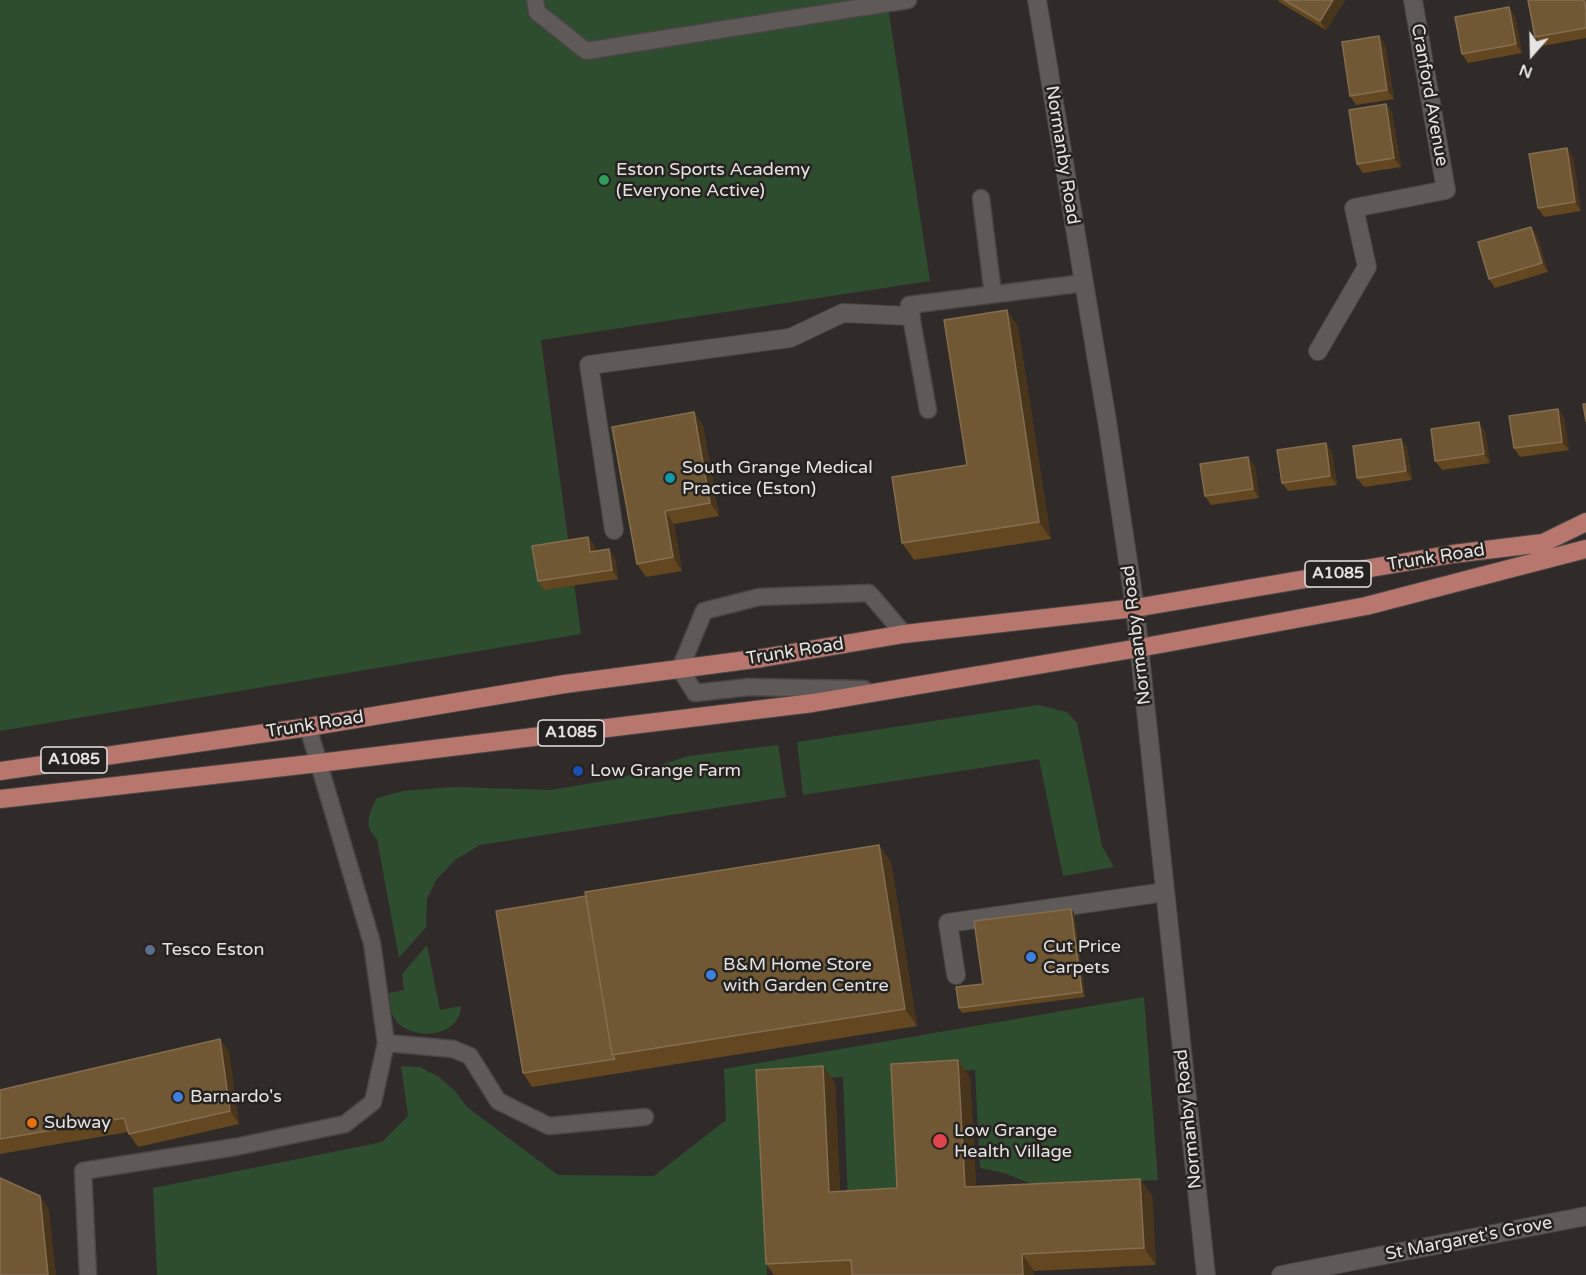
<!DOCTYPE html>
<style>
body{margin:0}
#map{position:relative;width:1586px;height:1275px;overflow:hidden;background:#302b29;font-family:"Varela Round",sans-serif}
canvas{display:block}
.north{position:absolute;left:1502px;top:24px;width:60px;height:60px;-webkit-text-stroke:4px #26221f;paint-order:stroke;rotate:200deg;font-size:16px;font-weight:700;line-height:24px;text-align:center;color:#e6e4e2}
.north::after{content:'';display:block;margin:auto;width:21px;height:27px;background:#e6e4e2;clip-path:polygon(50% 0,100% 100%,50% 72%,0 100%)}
</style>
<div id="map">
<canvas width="1586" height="1275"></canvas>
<div class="north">N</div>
</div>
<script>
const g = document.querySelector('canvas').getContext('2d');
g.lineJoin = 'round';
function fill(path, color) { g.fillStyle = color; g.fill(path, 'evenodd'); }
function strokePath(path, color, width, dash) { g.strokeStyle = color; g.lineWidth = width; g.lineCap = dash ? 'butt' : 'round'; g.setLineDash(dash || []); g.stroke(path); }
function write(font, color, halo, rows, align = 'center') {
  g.font = font + ' "Varela Round",sans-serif'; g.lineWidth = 5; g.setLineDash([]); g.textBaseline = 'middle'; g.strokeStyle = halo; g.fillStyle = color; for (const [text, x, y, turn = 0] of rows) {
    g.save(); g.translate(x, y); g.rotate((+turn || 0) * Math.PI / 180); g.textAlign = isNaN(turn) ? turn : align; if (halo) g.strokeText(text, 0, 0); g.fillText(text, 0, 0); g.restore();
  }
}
fill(new Path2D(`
 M0 0H887L930 281 541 340 581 634 0 731Z
 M1038 705 1067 712 1077 723 1102 846 1114 867 1063 876 1039 759 803 795 797 742Z
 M778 745 786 797 480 845 455 860 436 880 427 899 426 927 399 958 377 839C363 826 369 813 377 798L403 791 453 787 551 790 621 778 688 756Z
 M427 945 440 1010 461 1006C460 1040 406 1042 393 1016 390 1009 390 1000 389 993L404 990 402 974Z
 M1144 997 1158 1180 1037 1186 1004 1173 980 1168 975 1070 896 1073 901 1199 848 1202 843 1077 762 1082 758 1127 760 1150 765 1151 767 1275H157L153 1188 382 1142 408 1116 401 1066 420 1067 439 1077 455 1091 467 1107 558 1175 654 1176 726 1120 724 1069Z`), '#2e4c2e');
const lane = new Path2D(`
 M535 0 537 12 586 51 908 0
 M981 198 993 294
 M928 410 909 305 1084 283
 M864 689 749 687 695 693 680 669 704 611 759 597 869 593 904 634
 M386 1043 453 1049 470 1056 498 1101 549 1126 645 1117
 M88 1275 83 1171 235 1147 345 1124 373 1102 386 1043 372 943 308 727`);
const street = new Path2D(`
 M1318 351 1367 267 1354 208 1446 190 1413 0
 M614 530 589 365 790 338 843 313 911 316
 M956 975 948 923 1165 892
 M1281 1275 1586 1216`);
const secondary = new Path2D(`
 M1037 0 1107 421 1135 608 1206 1275`);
const primary = new Path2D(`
 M0 771 308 727 565 684 762 658 904 634 1135 608 1453 554 1543 543 1586 522
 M0 799 319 763 813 703 1139 648 1366 606 1586 549`);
strokePath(lane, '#494644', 19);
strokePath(street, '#494644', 20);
strokePath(secondary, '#494644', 20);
strokePath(primary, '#494644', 20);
strokePath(lane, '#5f5a57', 16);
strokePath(street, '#5f5a57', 18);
strokePath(secondary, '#5f5a57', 18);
strokePath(primary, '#b7776f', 18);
fill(new Path2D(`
 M1278 0H1345L1326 30 1279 2Z
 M1586 0V38L1542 46 1535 37Z
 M1515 16 1522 53 1468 63 1462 54Z
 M1379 36 1385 45 1394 99 1356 105 1350 96Z
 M1386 104 1392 113 1401 167 1363 173 1357 164Z
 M1573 157 1581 211 1544 217 1538 208Z
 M1537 236 1548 272 1495 288 1489 279Z
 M1007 310 1018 327 1051 539 914 560 902 543 967 465Z
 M1558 409 1564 418 1569 450 1520 457 1514 448Z
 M703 425 719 516 674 524 682 571 646 577 637 564Z
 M1485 431 1490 463 1442 470 1435 461Z
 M1401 439 1407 448 1412 480 1364 487 1357 478Z
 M1332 452 1337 485 1288 491 1282 483Z
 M1255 466 1259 498 1211 505 1205 496Z
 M588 537 595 546V551L609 549 615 558 618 579 544 590 538 581Z
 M879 845 891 862 917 1026 532 1087 523 1073 586 896Z
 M1071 909 1074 913 1085 997 962 1013 959 1008 983 984Z
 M220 1039 229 1052 239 1124 138 1147 129 1134 128 1132 0 1154V1090Z
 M970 1077 976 1187 1140 1179 1152 1196 1156 1265 1034 1271V1275H774L766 1264 835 1083 840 1191 897 1188Z`), '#624720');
fill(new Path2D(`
 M1333 0H1345L1326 30 1320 21Z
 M1509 7 1515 16 1522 53 1516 44Z
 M1379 36 1385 45 1394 99 1387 90Z
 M1386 104 1392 113 1401 167 1394 158Z
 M1567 148 1573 157 1581 211 1575 202Z
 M1531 227 1537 236 1548 272 1542 263Z
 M1007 310 1018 327 1051 539 1039 522Z
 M1558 409 1564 418 1569 450 1562 442Z
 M694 412 703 425 719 516 710 503Z
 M1479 422 1485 431 1490 463 1484 454Z
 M1401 439 1407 448 1412 480 1406 471Z
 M1326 443 1332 452 1337 485 1330 476Z
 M1248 457 1255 466 1259 498 1253 489Z
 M665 511 674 524 682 571 673 557Z
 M588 537 595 546 597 560 590 552Z
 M609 549 615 558 618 579 612 570Z
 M879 845 891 862 917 1026 905 1009Z
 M1071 909 1074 913 1085 997 1082 992Z
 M220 1039 229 1052 239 1124 230 1111Z
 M958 1060 970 1077 977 1204 965 1187Z
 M823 1066 835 1083 841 1209 829 1192Z
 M1140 1179 1152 1196 1156 1265 1144 1248Z
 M40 1196 49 1209 56 1275H48Z
 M1022 1254 1034 1271V1275H1023Z`), '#48351b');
const building = new Path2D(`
 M1284 0H1333L1320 21Z
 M1528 0H1584L1586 9V28L1535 37Z
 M1509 7 1516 44 1462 54 1455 17Z
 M1379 36 1387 90 1350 96 1342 42Z
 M1386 104 1394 158 1357 164 1349 110Z
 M1567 148 1575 202 1538 208 1529 154Z
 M1531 227 1542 263 1489 279 1478 242Z
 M1007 310 1039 522 902 543 892 477 967 465 944 320Z
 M1583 404H1586V421Z
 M1558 409 1562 442 1514 448 1509 416Z
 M694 412 710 503 665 511 673 557 637 564 612 427Z
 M1479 422 1484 454 1435 461 1431 429Z
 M1401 439 1406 471 1357 478 1353 446Z
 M1326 443 1330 476 1282 483 1277 450Z
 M1248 457 1253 489 1205 496 1200 464Z
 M588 537 590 552 609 549 612 570 538 581 532 546Z
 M879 845 905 1009 612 1055 585 892Z
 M586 896 612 1055 615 1059 523 1073 496 911Z
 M1071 909 1082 992 959 1008 956 987 983 984 974 921Z
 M220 1039 230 1111 129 1134 124 1118 0 1139V1090Z
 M958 1060 965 1187 1140 1179 1144 1248 1022 1254 1023 1275H852L851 1260 766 1264 756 1070 823 1066 829 1192 897 1188 891 1064Z
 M0 1178 40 1196 48 1275H0Z`);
fill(building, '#705835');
strokePath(building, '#836e50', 1.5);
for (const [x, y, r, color] of [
 [604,180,6,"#2e9e5b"],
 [670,478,6,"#0f9aa8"],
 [578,771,6,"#1a4fb4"],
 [150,950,6,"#5c6f8a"],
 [1031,957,6,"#3f7fe0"],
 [711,975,6,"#3f7fe0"],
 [178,1097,6,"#3f7fe0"],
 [32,1123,6,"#e8710a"],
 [940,1141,8,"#e0444e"]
]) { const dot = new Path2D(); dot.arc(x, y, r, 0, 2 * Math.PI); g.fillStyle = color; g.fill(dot); strokePath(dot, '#26221f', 2); }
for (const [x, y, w] of [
 [1338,574,66],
 [571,733,66],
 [74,760,66]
]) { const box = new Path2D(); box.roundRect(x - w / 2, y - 13, w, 26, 4.5); g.fillStyle = '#26221f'; g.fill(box); strokePath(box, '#e6e4e2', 1.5); }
write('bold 16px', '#e6e4e2', null, [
 ["A1085",1338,574],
 ["A1085",571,733],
 ["A1085",74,760]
]);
write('18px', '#e6e4e2', '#26221f', [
 ["Cranford Avenue",1429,95,80],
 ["Normanby Road",1062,155,81],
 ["Trunk Road",1436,558,-9],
 ["Normanby Road",1137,635,-97],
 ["Trunk Road",795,652,-9],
 ["Trunk Road",315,725,-9],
 ["Normanby Road",1189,1119,-96],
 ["St Margaret's Grove",1469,1239,-11]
]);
write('18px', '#e6e4e2', '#26221f', [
 ["Eston Sports Academy",616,170],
 ["(Everyone Active)",616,191],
 ["South Grange Medical",682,468],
 ["Practice (Eston)",682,489],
 ["Low Grange Farm",590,771],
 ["Cut Price",1043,947],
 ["Carpets",1043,968],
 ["Tesco Eston",162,950],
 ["B&M Home Store",723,965],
 ["with Garden Centre",723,986],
 ["Barnardo's",190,1097],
 ["Subway",44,1123],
 ["Low Grange",954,1131],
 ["Health Village",954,1152]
], 'left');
</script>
